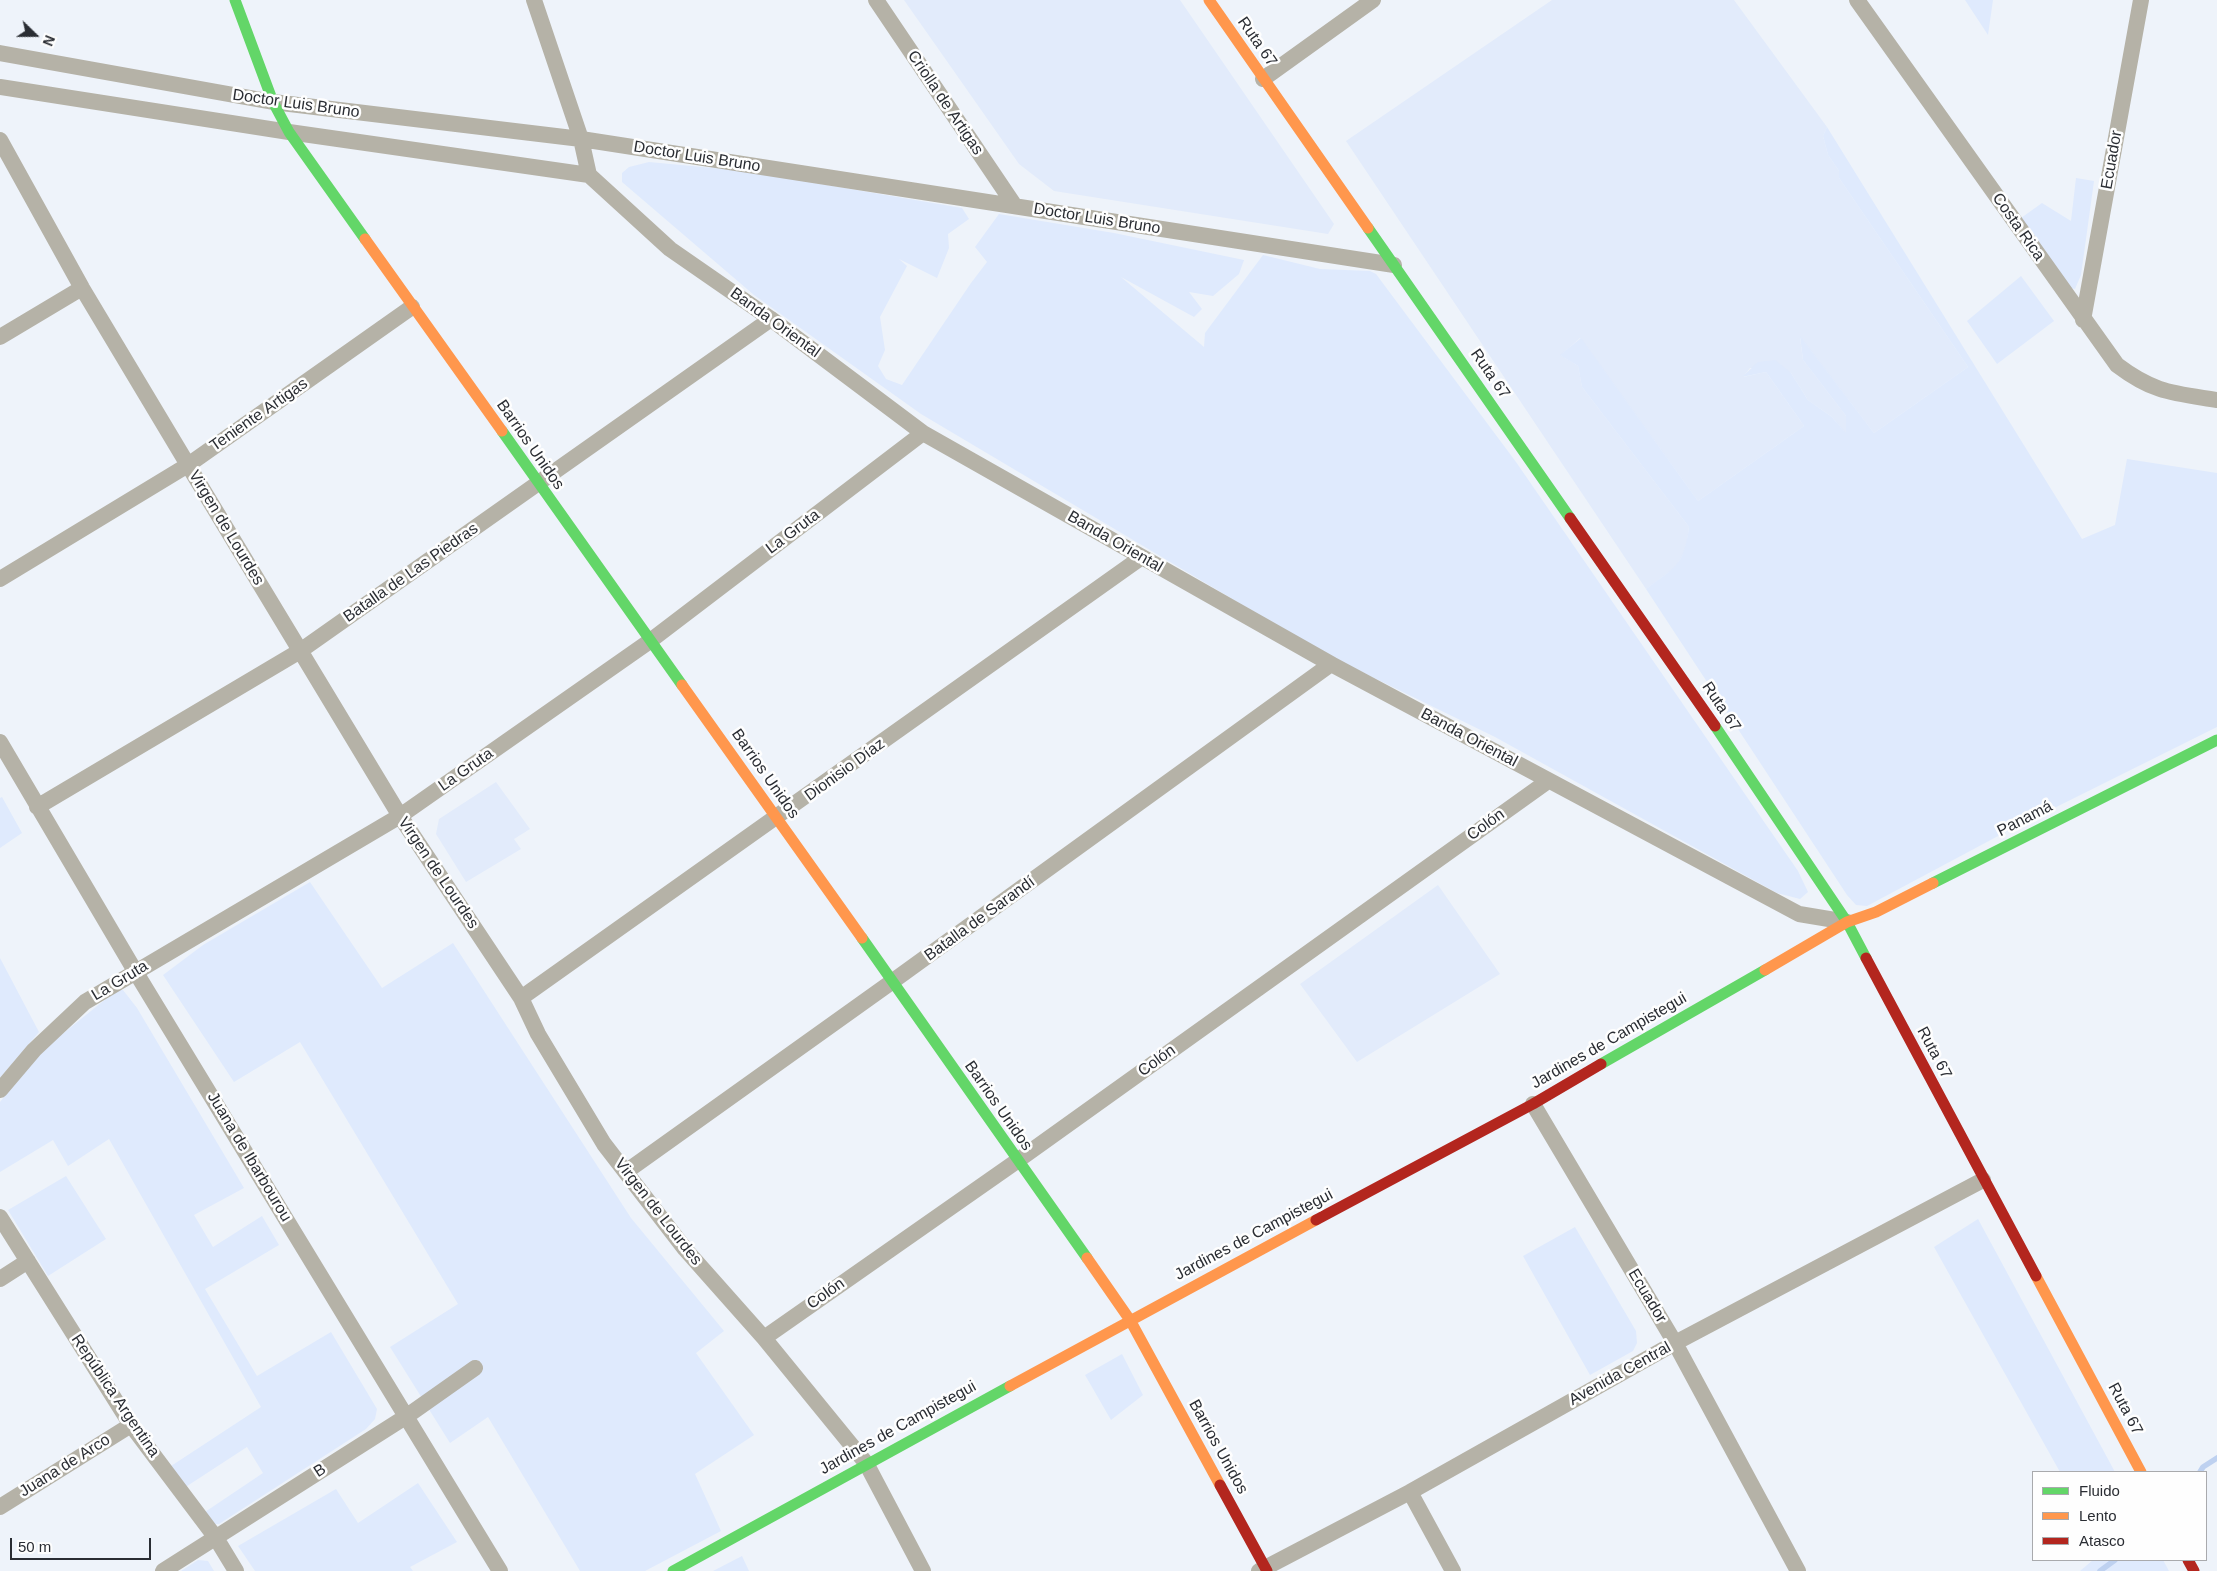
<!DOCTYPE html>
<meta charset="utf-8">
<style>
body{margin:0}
#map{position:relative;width:2217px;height:1571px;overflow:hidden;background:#eef3fa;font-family:Helvetica,sans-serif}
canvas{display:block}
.legend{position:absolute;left:2032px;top:1471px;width:175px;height:90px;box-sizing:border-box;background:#fefefe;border:1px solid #a9aaad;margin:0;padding:6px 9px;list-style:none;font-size:15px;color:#2a2d33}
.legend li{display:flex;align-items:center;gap:10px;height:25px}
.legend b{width:25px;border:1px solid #a9aaad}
.north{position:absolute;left:10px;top:10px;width:50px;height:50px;-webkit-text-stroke:4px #fefefe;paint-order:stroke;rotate:112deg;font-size:14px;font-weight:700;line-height:20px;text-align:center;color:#2a2d33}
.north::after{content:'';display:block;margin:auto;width:18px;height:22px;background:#2a2d33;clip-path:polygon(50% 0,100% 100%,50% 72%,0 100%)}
.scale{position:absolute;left:10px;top:1538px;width:141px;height:22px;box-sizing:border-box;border:2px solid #2a2d33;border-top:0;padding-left:6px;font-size:15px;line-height:18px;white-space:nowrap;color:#2a2d33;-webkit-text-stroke:4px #fefefe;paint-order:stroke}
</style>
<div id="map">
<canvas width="2217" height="1571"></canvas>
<ul class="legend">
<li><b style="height:6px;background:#63d668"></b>Fluido</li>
<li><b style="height:6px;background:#ff974d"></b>Lento</li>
<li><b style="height:6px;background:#b3261e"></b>Atasco</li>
</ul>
<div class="north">N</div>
<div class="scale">50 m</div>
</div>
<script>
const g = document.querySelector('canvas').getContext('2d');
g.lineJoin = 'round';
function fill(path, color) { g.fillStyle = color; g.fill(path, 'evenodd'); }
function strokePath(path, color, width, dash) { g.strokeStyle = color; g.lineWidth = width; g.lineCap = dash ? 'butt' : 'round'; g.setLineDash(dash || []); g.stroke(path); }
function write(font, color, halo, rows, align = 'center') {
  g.font = font + ' Helvetica,sans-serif'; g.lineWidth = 5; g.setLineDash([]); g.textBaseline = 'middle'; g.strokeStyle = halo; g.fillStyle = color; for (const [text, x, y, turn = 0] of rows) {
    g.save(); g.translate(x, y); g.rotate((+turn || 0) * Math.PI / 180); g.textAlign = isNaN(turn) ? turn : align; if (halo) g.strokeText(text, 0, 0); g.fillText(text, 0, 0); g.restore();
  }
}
fill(new Path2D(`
 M904 0H1180L1334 224 1328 234 1054 191 1019 164Z
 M1552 0H1734L1827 127 1823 136 1828 155 1839 171V178L1968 367 1874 433 1800 337 1803 360 1846 416V434L1832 417 1808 400 1791 373 1750 368 1743 377 1766 372 1804 426 1698 501 1580 338 1561 355 1578 366 1582 387 1689 527 1686 550 1675 568 1646 589 1346 141Z
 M496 782 530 829 514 839 521 849 466 882 436 834 439 819Z
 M1438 885 1500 974 1357 1062 1300 984Z`), '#e2ebfb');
fill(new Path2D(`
 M1965 0H1993L1988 35Z
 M1827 127 2082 539 2115 525 2127 459 2217 473V727L2000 835 1867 906 1856 905 1847 895 1646 589C1675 567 1684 566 1689 527L1582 387 1578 366 1560 355 1581 338 1698 501 1804 426 1766 372 1742 377 1758 362 1775 360 1791 373 1808 400 1832 417 1846 433V416L1803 360 1800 336 1874 433 1968 367 1839 178V171L1828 155 1823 136Z
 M649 162 745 171 962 208 969 219 948 234 949 248 937 278 899 259 907 266 880 317 885 350 878 366 886 379 902 385 971 283 987 262 975 247 999 214 1114 233 1244 260 1239 274 1213 296 1189 292 1202 309 1194 317 1121 277 1204 347 1205 333 1263 255 1320 269 1370 271 1376 274 1516 462 1798 871 1808 892 1800 899 1777 893 1495 737 1325 654 921 414 754 295 622 182V173L629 167Z
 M2076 178 2094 181 2081 275 2075 289 2071 288 2021 218 2042 203 2071 221Z
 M2021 276 2054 321 1997 364 1967 321Z
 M2 797 22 833 0 848V798Z
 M310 882 382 988 453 943 631 1218 724 1331 696 1353 754 1435 695 1474 721 1531 645 1571H580L488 1417 450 1443 390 1347 458 1304 300 1042 234 1082 163 975 203 945Z
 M0 958 39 1032 0 1078Z
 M117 990H123L137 1008 244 1188 194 1215 213 1247 262 1216 279 1245 205 1289 257 1376 331 1332 377 1409 375 1419 366 1429 219 1524H212L199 1516 263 1473 247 1447 181 1490 168 1468 261 1407 109 1139 68 1166 53 1140 0 1172V1102L40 1052Z
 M66 1176 106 1239 48 1276 8 1210Z
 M1978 1219 2115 1472H2060L1934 1247Z
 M1575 1227 1636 1331 1637 1343 1633 1351 1590 1375 1523 1256Z
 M1122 1354 1143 1395 1111 1420 1085 1375Z
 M418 1483 457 1542 410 1567 413 1571H255L238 1546 336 1489 358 1523Z
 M742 1556 749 1571H713Z
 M198 1560 208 1561 214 1571H181Z
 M2093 1560H2163L2169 1571H2080Z`), '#dfeafd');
strokePath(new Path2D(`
 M2200 1472 2203 1467 2217 1458
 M2100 1571 2115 1560`), '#bed1f0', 5.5);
strokePath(new Path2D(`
 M534 0 581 139 589 175 670 249 771 319 923 433 1331 664 1799 914 1847 922
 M876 0 1015 206
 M1857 0 2117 365C2154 393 2173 393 2217 400
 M0 53 273 102 581 139 1394 265
 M1263 79 1373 0
 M0 87 289 132 589 175
 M0 140 82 288 188 465 400 816 521 998 538 1034 604 1144 685 1249 764 1338 866 1463 923 1571
 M2083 320 2141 0
 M0 337 82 288
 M0 579 188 465 412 307
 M0 742 135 971 500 1571
 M37 807 300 651 771 319
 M521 998 1142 557
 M0 1090 34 1050 85 1002 400 816 650 641 923 433
 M1533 1104 1675 1343 1798 1571
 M627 1171 893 981 1331 664
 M0 1217 131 1425 216 1538 236 1571
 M0 1279 28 1261
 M764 1338 1017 1161 1548 781
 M1410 1492 1453 1571
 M0 1507 131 1425
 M163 1571 407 1416 475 1368
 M1259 1571 1410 1492 1675 1343 1983 1180`), '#b5b2a7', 16);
strokePath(new Path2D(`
 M235 0 273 102 289 132 365 239
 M1368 228 1570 518
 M502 431 682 685
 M1715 726 1847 922 1866 958
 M1933 883 2217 740
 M862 938 1087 1258
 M1601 1064 1765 970
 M673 1571 1010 1386`), '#63d668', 11);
strokePath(new Path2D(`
 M1209 0 1368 228
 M365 239 502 431
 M682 685 862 938
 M1765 970 1847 922 1876 912 1933 883
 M1087 1258 1130 1320 1220 1485
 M2036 1276 2141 1472
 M1010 1386 1316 1220`), '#ff974d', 11);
strokePath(new Path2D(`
 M1570 518 1715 726
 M1866 958 2036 1276
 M1316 1220 1533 1104 1601 1064
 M1220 1485 1267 1571
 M2188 1560 2194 1571`), '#b3261e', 11);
write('16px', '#2a2d33', '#fefefe', [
 ["Ruta 67",1257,42,55],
 ["Criolla de Artigas",945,103,56],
 ["Doctor Luis Bruno",296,104,8],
 ["Doctor Luis Bruno",697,157,9],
 ["Ecuador",2112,160,-80],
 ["Doctor Luis Bruno",1097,219,9],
 ["Costa Rica",2018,227,55],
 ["Banda Oriental",775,323,36],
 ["Ruta 67",1490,374,55],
 ["Teniente Artigas",259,415,-35],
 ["Barrios Unidos",530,445,55],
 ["Virgen de Lourdes",226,528,59],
 ["La Gruta",793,532,-37],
 ["Banda Oriental",1115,542,30],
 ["Batalla de Las Piedras",411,573,-35],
 ["Ruta 67",1721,707,56],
 ["Banda Oriental",1469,738,28],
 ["La Gruta",466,770,-35],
 ["Dionisio Díaz",845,770,-36],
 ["Barrios Unidos",765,774,55],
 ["Panamá",2025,819,-27],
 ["Colón",1486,825,-36],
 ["Virgen de Lourdes",438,873,56],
 ["Batalla de Sarandí",980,919,-36],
 ["La Gruta",120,981,-31],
 ["Jardines de Campistegui",1609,1041,-30],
 ["Ruta 67",1934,1053,62],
 ["Colón",1157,1061,-36],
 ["Barrios Unidos",998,1106,55],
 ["Juana de Ibarbourou",249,1157,59],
 ["Virgen de Lourdes",658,1212,52],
 ["Jardines de Campistegui",1254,1235,-28],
 ["Colón",826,1294,-35],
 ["Ecuador",1647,1296,59],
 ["Avenida Central",1620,1374,-29],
 ["República Argentina",115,1396,56],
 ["Ruta 67",2125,1409,62],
 ["Jardines de Campistegui",898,1428,-29],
 ["Barrios Unidos",1218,1447,61],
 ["Juana de Arco",65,1466,-32],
 ["B",320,1471,-33]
]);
</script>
